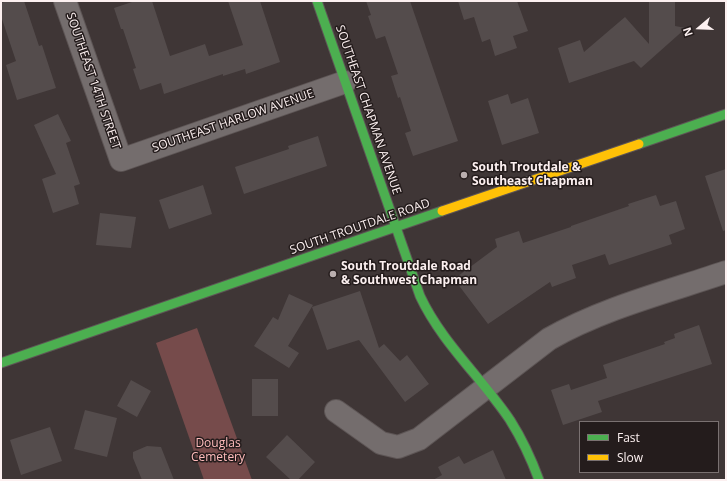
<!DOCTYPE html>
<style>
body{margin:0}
#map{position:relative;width:727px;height:481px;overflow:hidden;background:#3f3636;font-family:"Open Sans",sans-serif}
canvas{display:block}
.frame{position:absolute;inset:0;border:2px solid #fcf0f0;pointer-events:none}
.legend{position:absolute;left:579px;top:421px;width:140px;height:52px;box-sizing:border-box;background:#241c1c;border:1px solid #7a7171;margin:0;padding:5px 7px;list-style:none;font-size:12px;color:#fcf0f0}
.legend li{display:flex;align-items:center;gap:8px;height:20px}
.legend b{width:20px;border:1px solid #7a7171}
.north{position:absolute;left:679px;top:8px;width:40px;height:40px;-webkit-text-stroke:3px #241c1c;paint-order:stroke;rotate:251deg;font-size:11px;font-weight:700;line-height:16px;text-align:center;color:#fcf0f0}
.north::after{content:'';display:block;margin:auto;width:14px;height:18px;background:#fcf0f0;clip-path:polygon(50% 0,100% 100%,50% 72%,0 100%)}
</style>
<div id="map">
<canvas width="727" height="481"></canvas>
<div class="frame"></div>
<ul class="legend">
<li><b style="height:5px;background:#4caf50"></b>Fast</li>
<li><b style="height:5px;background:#ffc107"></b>Slow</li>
</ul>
<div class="north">N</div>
</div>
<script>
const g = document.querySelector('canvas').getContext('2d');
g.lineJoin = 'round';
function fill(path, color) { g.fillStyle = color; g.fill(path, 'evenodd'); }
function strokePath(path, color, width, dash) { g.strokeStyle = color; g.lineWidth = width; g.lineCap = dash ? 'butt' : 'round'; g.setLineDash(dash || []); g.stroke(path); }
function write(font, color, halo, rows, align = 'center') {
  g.font = font + ' "Open Sans",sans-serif'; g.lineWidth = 3; g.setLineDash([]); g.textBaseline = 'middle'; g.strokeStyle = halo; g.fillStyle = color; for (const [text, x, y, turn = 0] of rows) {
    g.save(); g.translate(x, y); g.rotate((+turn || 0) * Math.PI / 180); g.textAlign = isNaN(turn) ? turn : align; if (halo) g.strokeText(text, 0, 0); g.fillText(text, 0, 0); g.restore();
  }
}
fill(new Path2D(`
 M197 328 252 480H204L156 343Z`), '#764b4b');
fill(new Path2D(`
 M8 1H24L39 46 42 45 56 88 17 100 6 65 16 61 1 16V3Z
 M135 1H152L170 56 205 44 209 56 243 45 228 1H260L280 62 246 74 245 69 223 76V74L164 94 161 83 140 90 133 69 136 68 123 29H121L114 8Z
 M366 1H410L458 141 413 156 405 133 411 131 400 97 398 98 391 76 398 74 385 36 376 39 368 16 371 15Z
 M458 1H517L528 31 513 36 517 48 495 56 490 39 482 42 474 17 464 20Z
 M649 1H675V26L686 28 641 68 634 61 569 83 558 48 580 40 584 52 625 17 649 44Z
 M508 94 511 104 528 98 539 133 502 145 488 101Z
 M58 114 71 141 66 143 80 184 74 186 79 204 53 213 42 179 56 174 34 125Z
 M318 136 327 166 244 194 235 167 289 149 288 146Z
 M726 169V230L723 231 705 176Z
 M203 185 212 214 169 229 159 200Z
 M656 195 660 206 676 201 685 229 669 235 672 244 609 265 605 254 572 265 576 278 552 287 550 282 488 324 454 279 497 247 495 239 519 231 523 243 571 227V226L629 206 628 204Z
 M100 213 136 217 131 248 96 245Z
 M360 291 379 348 384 344 400 361 407 355 429 384 405 402 359 340 327 350 312 307Z
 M289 294 313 305 288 346 299 353 289 368 254 346 273 317 278 320Z
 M699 325 712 364 598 401 602 412 563 425 551 390 569 384 571 390 607 378 603 365 665 344 664 342 675 338 674 334Z
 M252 379H278V416H252Z
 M131 380 151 391 137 417 117 406Z
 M85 410 117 418 107 457 74 449Z
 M50 427 62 461 21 475 10 440Z
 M287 435 315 462 298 480H291L266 457Z
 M147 446 161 447 174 480H142L133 458V452Z
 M493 450 506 480H433L442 475 438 467 459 456 464 464Z`), '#544c4c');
const street = new Path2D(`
 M65 1 121 160 345 82
 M336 411 381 443 398 447 419 439 549 339C603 308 667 292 726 272`);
const fast = new Path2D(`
 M317 1 420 296C442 343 481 377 510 420 522 439 531 458 539 480
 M639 144 726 114
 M1 363 442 211`);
const slow = new Path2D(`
 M442 211 639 144`);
strokePath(street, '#5d5555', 24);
strokePath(fast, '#5d5555', 11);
strokePath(slow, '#5d5555', 11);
strokePath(street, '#746d6d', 22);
strokePath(fast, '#4caf50', 9);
strokePath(slow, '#ffc107', 9);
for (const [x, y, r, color] of [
 [464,175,4,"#baafaf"],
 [333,274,4,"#baafaf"]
]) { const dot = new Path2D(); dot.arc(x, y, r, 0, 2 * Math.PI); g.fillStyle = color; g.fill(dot); strokePath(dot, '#241c1c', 1.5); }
write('12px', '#fcf0f0', '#241c1c', [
 ["SOUTHEAST 14TH STREET",93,81,71],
 ["SOUTHEAST CHAPMAN AVENUE",368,110,71],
 ["SOUTHEAST HARLOW AVENUE",233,121,-19],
 ["SOUTH TROUTDALE ROAD",360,227,-19]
]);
write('bold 12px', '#fcf0f0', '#241c1c', [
 ["South Troutdale &",472,168],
 ["Southeast Chapman",472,182],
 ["South Troutdale Road",341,267],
 ["& Southwest Chapman",341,281]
], 'left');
write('12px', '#ffbcbc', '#241c1c', [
 ["Douglas",218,444],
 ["Cemetery",218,458]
]);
</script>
